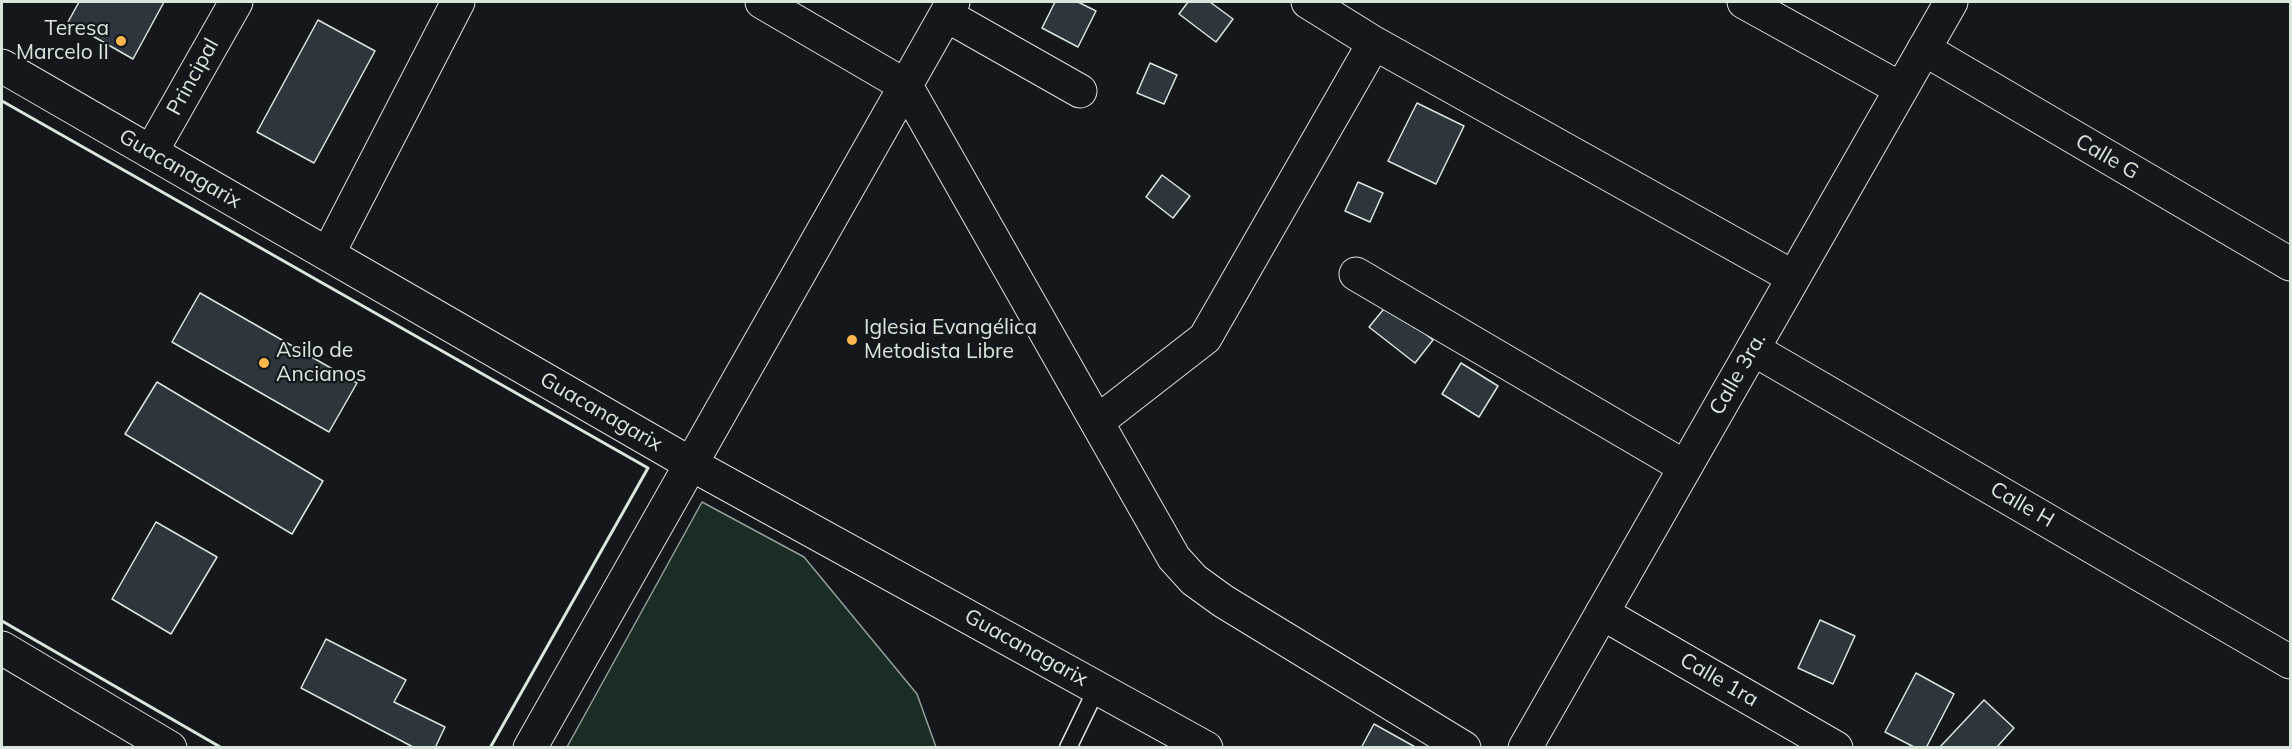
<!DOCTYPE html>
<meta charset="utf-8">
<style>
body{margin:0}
#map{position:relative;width:2292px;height:749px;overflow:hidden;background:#14181c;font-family:Mulish,sans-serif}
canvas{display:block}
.frame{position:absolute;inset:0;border:3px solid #d8e6dc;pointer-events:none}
</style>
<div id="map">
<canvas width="2292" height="749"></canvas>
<div class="frame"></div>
</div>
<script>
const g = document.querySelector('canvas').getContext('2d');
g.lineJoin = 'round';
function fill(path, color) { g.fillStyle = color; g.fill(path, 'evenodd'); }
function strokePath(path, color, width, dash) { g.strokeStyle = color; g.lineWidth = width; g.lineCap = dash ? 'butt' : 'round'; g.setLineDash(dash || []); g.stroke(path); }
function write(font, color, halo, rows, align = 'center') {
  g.font = font + ' Mulish,sans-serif'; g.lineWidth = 4.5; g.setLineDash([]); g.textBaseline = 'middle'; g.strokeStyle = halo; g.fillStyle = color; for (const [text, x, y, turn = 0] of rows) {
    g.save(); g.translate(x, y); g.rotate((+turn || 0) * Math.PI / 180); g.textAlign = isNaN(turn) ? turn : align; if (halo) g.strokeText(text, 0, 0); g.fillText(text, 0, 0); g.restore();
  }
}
const green = new Path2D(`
 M702 502 804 557 917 694 936 747H567Z`);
fill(green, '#1a2d24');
strokePath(green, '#939e99', 1.5);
const building = new Path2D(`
 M79 2H164L133 59 68 22Z
 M1055 2H1078L1096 11 1078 47 1042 28Z
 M1188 2H1210L1233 19 1216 42 1179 14Z
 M318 20 375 51 314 163 257 132Z
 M1150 63 1177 75 1164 104 1137 93Z
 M1417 103 1464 126 1436 184 1388 161Z
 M1162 175 1190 196 1173 218 1146 197Z
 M1358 182 1383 193 1370 222 1345 211Z
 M200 293 357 383 329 432 172 342Z
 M1388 304 1433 340 1415 363 1369 327Z
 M1461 363 1498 386 1479 417 1442 394Z
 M157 382 323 481 292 534 125 434Z
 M156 522 217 557 171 634 112 599Z
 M1820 620 1855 636 1833 684 1798 668Z
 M326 639 406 680 394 702 445 727 435 748H415L301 688Z
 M1916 673 1954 694 1926 748H1916L1885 732Z
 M1984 700 2014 728 1996 748H1939Z
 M1374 724 1417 748H1361Z`);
fill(building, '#2c363c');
strokePath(building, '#d8e6dc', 1.5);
const service = new Path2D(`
 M1068 748 1097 688`);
const minor = new Path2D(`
 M762 2 906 86 1174 558 1194 580 1223 601 1464 748
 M1308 2 1374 43 1793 277
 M1744 2 1901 89
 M946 15 1080 91
 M1924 49 2290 264
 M151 152 236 2
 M328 254 458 2
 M1356 274 1685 467
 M1753 349 2290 662
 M1097 422 1205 338 1374 43
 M1602 613 1836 748
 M2 648 170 748
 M530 748 953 2`);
const tertiary = new Path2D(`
 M2 66 691 464 1206 748`);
const secondary = new Path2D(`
 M1525 748 1951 2`);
strokePath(service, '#d8e6dc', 19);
strokePath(minor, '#d8e6dc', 35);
strokePath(tertiary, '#d8e6dc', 35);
strokePath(secondary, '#d8e6dc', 35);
strokePath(service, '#14181c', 16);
strokePath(minor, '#14181c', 33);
strokePath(tertiary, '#14181c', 33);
strokePath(secondary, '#14181c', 33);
strokePath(new Path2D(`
 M2 101 648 468 490 748
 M2 621 222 748`), '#d8e6dc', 3);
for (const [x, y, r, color] of [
 [121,41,6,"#ffb74d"],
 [852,340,6,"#ffb74d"],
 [264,363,6,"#ffb74d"]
]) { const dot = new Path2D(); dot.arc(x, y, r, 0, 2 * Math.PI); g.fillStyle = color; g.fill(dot); strokePath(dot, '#14181c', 2); }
write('21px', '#d8e6dc', '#14181c', [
 ["Teresa",109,29,"right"],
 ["Marcelo II",109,53,"right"],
 ["Iglesia Evangélica",864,328],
 ["Metodista Libre",864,352],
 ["Asilo de",276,351],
 ["Ancianos",276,375]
], 'left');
write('21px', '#d8e6dc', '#14181c', [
 ["Principal",193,77,-61],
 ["Calle G",2107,157,30],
 ["Guacanagarix",180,169,30],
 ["Calle 3ra.",1738,374,-60],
 ["Guacanagarix",601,412,30],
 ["Calle H",2022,505,30],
 ["Guacanagarix",1026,648,29],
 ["Calle 1ra",1719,680,30]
]);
</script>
